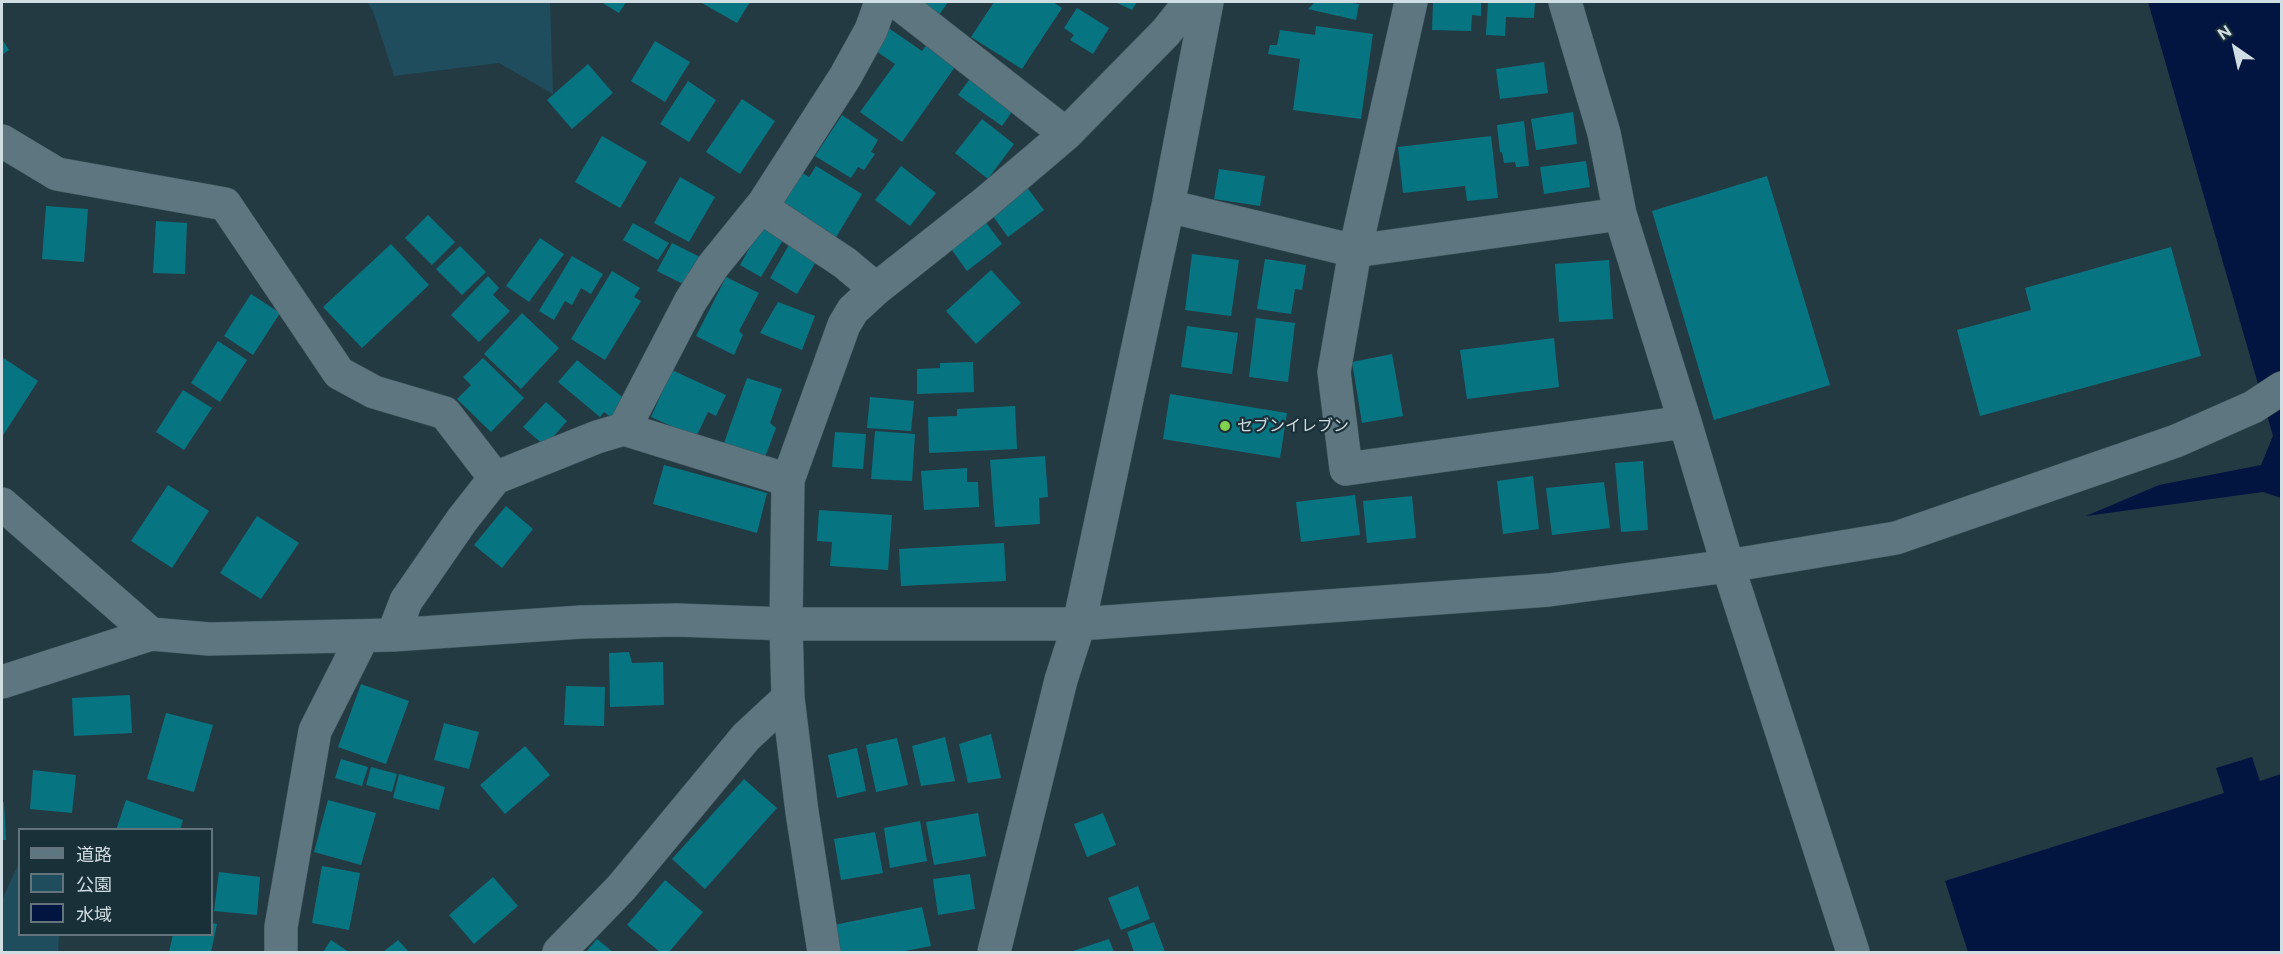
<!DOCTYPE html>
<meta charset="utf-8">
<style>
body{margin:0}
#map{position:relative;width:2283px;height:954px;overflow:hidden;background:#243a43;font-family:"Public Sans","Noto Sans JP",sans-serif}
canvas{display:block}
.frame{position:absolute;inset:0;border:3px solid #d0dde2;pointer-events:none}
.legend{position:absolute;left:18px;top:828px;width:195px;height:108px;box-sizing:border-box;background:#1a3038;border:2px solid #63757c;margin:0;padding:8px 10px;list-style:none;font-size:18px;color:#d0dde2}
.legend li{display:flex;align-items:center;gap:12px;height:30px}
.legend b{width:30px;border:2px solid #63757c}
.north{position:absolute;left:2205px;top:18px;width:60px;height:60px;-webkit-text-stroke:4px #1a3038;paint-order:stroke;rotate:326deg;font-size:16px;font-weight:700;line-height:24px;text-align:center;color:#d0dde2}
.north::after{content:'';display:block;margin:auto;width:21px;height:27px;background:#d0dde2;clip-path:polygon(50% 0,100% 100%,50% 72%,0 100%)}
</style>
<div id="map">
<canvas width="2283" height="954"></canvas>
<div class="frame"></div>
<ul class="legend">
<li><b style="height:8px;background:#5e7680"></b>道路</li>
<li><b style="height:16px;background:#1f4d5e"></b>公園</li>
<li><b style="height:16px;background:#021541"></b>水域</li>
</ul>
<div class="north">N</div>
</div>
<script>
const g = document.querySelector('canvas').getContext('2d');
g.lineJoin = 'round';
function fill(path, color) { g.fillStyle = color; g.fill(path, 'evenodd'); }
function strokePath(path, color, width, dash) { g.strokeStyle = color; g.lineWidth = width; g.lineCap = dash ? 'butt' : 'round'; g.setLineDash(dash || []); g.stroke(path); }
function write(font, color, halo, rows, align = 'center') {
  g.font = font + ' "Public Sans","Noto Sans JP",sans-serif'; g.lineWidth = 4.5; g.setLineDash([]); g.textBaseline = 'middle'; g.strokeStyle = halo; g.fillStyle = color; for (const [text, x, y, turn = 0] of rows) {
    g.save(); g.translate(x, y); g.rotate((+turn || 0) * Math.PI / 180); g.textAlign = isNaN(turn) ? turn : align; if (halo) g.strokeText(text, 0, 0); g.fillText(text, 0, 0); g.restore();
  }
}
fill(new Path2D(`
 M367 2H550L553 94 499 63 394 76 373 11Z
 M19 863 20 934 59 935 58 952H2V900Z`), '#1f4d5e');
fill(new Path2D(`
 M2148 2H2281V498L2263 492 2086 516 2159 485 2261 465 2273 436Z
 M2252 757 2260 781 2281 774V952H1968L1945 881 2224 793 2216 768Z`), '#021541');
fill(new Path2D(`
 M601 2H626L619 13Z
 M700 2H750L737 23Z
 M912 2H948L937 18Z
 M994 2H1053L1062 8 1022 69 971 37Z
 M1115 2H1137L1132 10Z
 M1315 2H1346L1359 4 1356 20 1308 9Z
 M1433 2H1481V16L1472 15 1471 31 1432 30Z
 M1488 2H1535L1534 18 1506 17 1505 36 1486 35Z
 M1077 8 1109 28 1093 54 1070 40 1074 35 1064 28Z
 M1316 26 1373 34 1361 119 1293 110 1300 59 1268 54 1270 45H1277L1280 30 1315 35Z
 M887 27 922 51 927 44 957 64 902 142 860 112 895 64 873 49Z
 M2 39 9 50 2 55Z
 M655 41 690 62 665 102 631 81Z
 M1544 62 1548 93 1500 99 1496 69Z
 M588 64 613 93 572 129 547 100Z
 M972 76 1016 106 1002 126 958 95Z
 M688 81 716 100 689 142 660 124Z
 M742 99 775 121 740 174 706 152Z
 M1573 112 1577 144 1536 150 1531 119Z
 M842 115 878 140 871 152 875 154 864 170 858 167 851 178 815 156Z
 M982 119 1014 144 988 179 955 153Z
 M1524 121 1529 166 1516 167 1515 162 1504 163 1502 152H1500L1497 125Z
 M602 136 647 162 620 208 575 182Z
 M1491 136 1498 198 1467 201 1465 186 1403 193 1398 147Z
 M1586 161 1590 187 1544 194 1540 167Z
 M816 166 862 194 835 239 778 205 799 171 809 177Z
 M901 166 936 193 910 226 875 200Z
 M1219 169 1265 176 1260 206 1214 199Z
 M1767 176 1830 385 1714 420 1652 211Z
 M680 177 715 197 689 242 654 223Z
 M1026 186 1044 210 1008 237 990 212Z
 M46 206 88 209 84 262 42 259Z
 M428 215 455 242 432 265 405 238Z
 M984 220 1002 244 967 271 949 246Z
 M156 221 187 223 185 274 153 273Z
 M764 222 786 235 761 277 740 265Z
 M633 223 669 243 658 260 623 240Z
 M540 238 564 254 529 302 506 286Z
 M672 243 700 257 685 285 657 271Z
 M790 243 817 260 797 294 770 278Z
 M391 244 429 285 362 348 323 307Z
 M460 246 486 272 462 295 436 269Z
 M2171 247 2201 356 1980 416 1957 330 2031 310 2025 288Z
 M1192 254 1239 260 1231 316 1185 310Z
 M572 256 603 274 591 294 581 288 572 305 565 301 554 320 539 311Z
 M1265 259 1306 265 1302 290 1295 289 1291 314 1257 309Z
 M1609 260 1613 319 1559 322 1555 264Z
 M991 270 1021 303 976 344 946 311Z
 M612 271 640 288 634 297 641 301 605 360 571 339Z
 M488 276 499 288 493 295 510 311 479 342 451 315Z
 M726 277 759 293 739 331 743 335 734 355 696 336Z
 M251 294 280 313 253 355 224 336Z
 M778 302 815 316 802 350 760 333Z
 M522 313 559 348 521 389 484 354Z
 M1256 318 1295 323 1288 382 1249 377Z
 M1187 326 1238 333 1232 374 1181 367Z
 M1554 338 1559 387 1467 399 1460 350Z
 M218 341 247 360 220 402 191 383Z
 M1392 354 1403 416 1362 423 1352 362Z
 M2 357 38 381 2 437Z
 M483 358 524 398 491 432 457 399 471 385 463 377Z
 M577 360 627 401 612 418 604 412 600 417 558 382Z
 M973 362 974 392 917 394V369L940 368V363Z
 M672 370 726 395 716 416 708 412 696 437 651 417Z
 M747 378 782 389 770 423 776 428 765 457 724 443Z
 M183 390 212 408 184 450 156 432Z
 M1170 394 1287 413 1280 458 1163 439Z
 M870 397 914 401 911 431 867 428Z
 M546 402 567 421 545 446 523 427Z
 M1015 406 1017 449 929 453 928 417 957 416V409Z
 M875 431 915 434 912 481 871 479Z
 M835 432 866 434 863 469 832 467Z
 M1045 456 1048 497 1039 498 1040 524 995 527 990 460Z
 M1643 461 1648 530 1621 532 1615 463Z
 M664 465 767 493 757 533 653 504Z
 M967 468V482H978L979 507 924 510 921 471Z
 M1533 476 1539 529 1503 534 1497 481Z
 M1604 482 1610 528 1552 535 1546 488Z
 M168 485 209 511 172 568 131 541Z
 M1355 495 1360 535 1301 542 1296 502Z
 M1412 496 1416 538 1367 543 1363 501Z
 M506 506 533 529 502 568 474 545Z
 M819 510 892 515 888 570 830 566 832 542 817 541Z
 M257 516 299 543 261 599 220 573Z
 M1004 543 1006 581 901 586 899 549Z
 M629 652 632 663 663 662 664 705 610 707 609 653Z
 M361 684 409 701 386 764 338 747Z
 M566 686 605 687 604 726 564 725Z
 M130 695 132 733 74 736 72 698Z
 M166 713 213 725 194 792 147 779Z
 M444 723 479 732 469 769 434 760Z
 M991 734 1001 778 968 783 959 744Z
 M945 737 955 781 921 786 912 746Z
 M897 738 908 785 876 792 866 745Z
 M525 746 550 775 505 814 480 785Z
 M857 748 866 791 837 798 828 755Z
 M341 759 368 767 362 786 335 778Z
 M371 767 397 774 392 792 366 785Z
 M33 770 76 775 72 813 30 809Z
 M399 774 445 787 439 810 393 798Z
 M744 779 777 808 705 889 672 859Z
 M126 800 183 820 180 830H116Z
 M328 800 376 813 361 865 314 852Z
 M4 802 6 840H2V803Z
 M978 813 986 856 934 865 926 822Z
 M1103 813 1116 845 1087 857 1074 824Z
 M920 821 927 861 890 868 884 828Z
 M875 832 883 873 841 880 834 839Z
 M322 866 360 873 349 930 312 923Z
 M219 872 260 877 257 915 214 911Z
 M970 874 975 909 938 915 933 879Z
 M493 877 518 906 474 944 449 915Z
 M665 880 703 912 669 952H660L627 925Z
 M1138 886 1150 919 1121 930 1108 898Z
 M922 907 931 946 900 952H840L834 925Z
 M1154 922 1165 952H1134L1127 932Z
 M212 923 217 924 211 952H169L173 934H212Z
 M597 939 613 952H586Z
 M1109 939 1114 952H1070Z
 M331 940 349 952H323Z
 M398 940 409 952H383Z`), '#077581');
const minor = new Path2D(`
 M897 2 1066 134
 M1411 2 1355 251 1620 214 1685 422
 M1565 2 1604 133 1620 214
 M2 141 57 174 225 204 339 373 374 392 445 413 495 478
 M1168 206 1355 251 1334 372 1346 469 1685 422 1728 566 1853 952
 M761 207 845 263 876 289
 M624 429 690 302 713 266 764 203 845 77 871 30 881 2
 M2 504 151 634
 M393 635 406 601 462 520 495 478 597 437 624 429 788 480
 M2 682 151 634 209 639 393 635 581 622 677 620 786 624H1079L1549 590 1728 566 1896 538 2176 441 2253 407 2282 388
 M281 952V927L315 731 363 636
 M559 952 621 888 746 737 788 698
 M824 952 802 812 788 698 786 624 788 480 844 325 853 310 876 289 986 202 1066 134 1166 32 1190 2
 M994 952 1061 680 1079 624 1168 206 1207 2`);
strokePath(minor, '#42565d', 34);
strokePath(minor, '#5e7680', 33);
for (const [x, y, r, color] of [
 [1225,426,6,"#82d050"]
]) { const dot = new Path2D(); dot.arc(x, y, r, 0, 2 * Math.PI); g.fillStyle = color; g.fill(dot); strokePath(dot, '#1a3038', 2); }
write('16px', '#d0dde2', '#1a3038', [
 ["セブンイレブン",1237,426]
], 'left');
</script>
